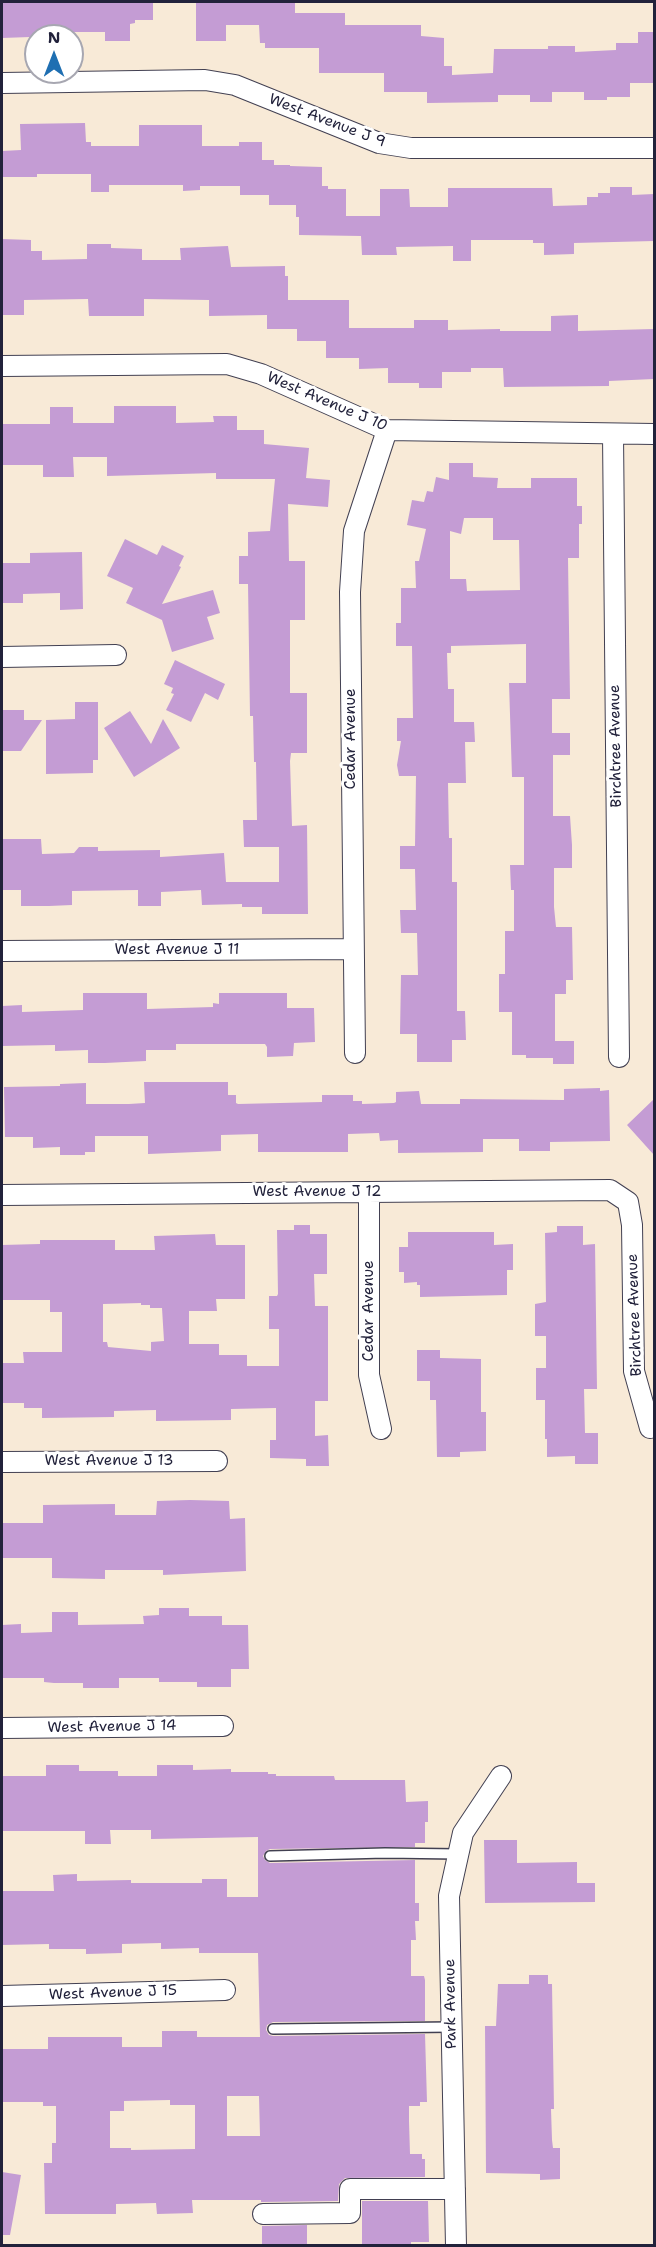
<!DOCTYPE html>
<style>
body{margin:0}
#map{position:relative;width:656px;height:2247px;overflow:hidden;background:#f8ead7;font-family:"Shantell Sans",sans-serif}
canvas{display:block}
.frame{position:absolute;inset:0;border:3px solid #22223b;pointer-events:none}
.north{position:absolute;left:24px;top:24px;width:60px;height:60px;box-sizing:border-box;background:#fff;border:2px solid #a7a7b1;border-radius:50%;rotate:0deg;font-size:16px;font-weight:700;line-height:24px;text-align:center;color:#22223b}
.north::after{content:'';display:block;margin:auto;width:21px;height:27px;background:#1f6fb2;clip-path:polygon(50% 0,100% 100%,50% 72%,0 100%)}
</style>
<div id="map">
<canvas width="656" height="2247"></canvas>
<div class="frame"></div>
<div class="north">N</div>
</div>
<script>
const g = document.querySelector('canvas').getContext('2d');
g.lineJoin = 'round';
function fill(path, color) { g.fillStyle = color; g.fill(path, 'evenodd'); }
function strokePath(path, color, width, dash) { g.strokeStyle = color; g.lineWidth = width; g.lineCap = dash ? 'butt' : 'round'; g.setLineDash(dash || []); g.stroke(path); }
function write(font, color, halo, rows, align = 'center') {
  g.font = font + ' "Shantell Sans",sans-serif'; g.lineWidth = 6; g.setLineDash([]); g.textBaseline = 'middle'; g.strokeStyle = halo; g.fillStyle = color; for (const [text, x, y, turn = 0] of rows) {
    g.save(); g.translate(x, y); g.rotate((+turn || 0) * Math.PI / 180); g.textAlign = isNaN(turn) ? turn : align; if (halo) g.strokeText(text, 0, 0); g.fillText(text, 0, 0); g.restore();
  }
}
fill(new Path2D(`
 M2 2H153V20H135V23L130 24V41H105V32H58V36L2 38Z
 M196 2H295V13H345V25H421V36L444 38V66H452V75L493 73 494 49H548V46H575V52L616 50V43H638V32H654V83H630V97H607V100H584V92H552V102H530V95H498V102L427 103V92H384V73H319V48H265V43H260L259 25H226V41H196Z
 M85 123 86 142H91V146H139V125H202V146H239V142H262V160H274V165H290V166L322 167V186H328V189H346V216H380V189H409L410 207H448V188H552L553 206 587 205V197H598V193H610V187H632V195L654 194V241L574 243V254L544 255V243H533V240H471V261H453V246L396 247 397 255H362L361 236 299 235V217H296V205H269V195H240V186H200V190L183 191V185H109V192H91V174H37V177H2V151L21 150 20 124Z
 M2 239 31 240V251H42V260L87 259V244H111V248L142 249V260H181L180 248 228 246 231 267 285 266V276H288V300H349V328H414V320H448V330L500 329V331H551V316L578 315V331L654 329V379L609 381V386L504 387 503 368H471V372H442V388H419V383H388V368L359 369V358H326V341H297V329H267V315L209 316V300L144 299V316H89L88 299 24 300V315H2Z
 M114 406H176V423L214 422 213 416H237V430H264V444L309 448 306 478 330 480 328 507 288 504 289 561H305V620H290V693H307V753H291L290 761 292 826 307 825 308 914H262V907H242V904L202 905 201 890 161 892V906H138V890L72 891V905L49 906H21V890H2V839H41L42 854 74 853 79 847H98V851L160 850V857L224 853 226 882H279V847H244L243 820H257L256 762H254L253 716H250L248 584H239V556H248V532L270 531 275 479H216V473L107 476V457H73L74 477H43V465H2V424H50V407H73V423H114Z
 M449 463H473V477L498 478 497 488H531V478H577V506H582V524H579V558H568L570 699H552V733H570V755H553V816H570L572 845V868H554V907L556 927H572L573 980H566V994H555V1041H574V1064H553V1058H526V1055H512V1012H499V974H505V931H514V890H511L510 865H524V777H512L509 683H526V644L451 646V653H447L448 689H454V722H474L475 742H465L466 783H448L449 838H452V882H457V1011H465L466 1040H452V1062H417V1034H400L401 975H418L417 933H401L400 910H416L415 869H400V846H415L416 776H399L397 765 401 741H397V718H413L412 646H396V623H401V588H416L415 561H419L426 529 407 525 412 500 424 502 427 491 433 492 436 477 449 480ZM464 518H493V540H519L520 590 467 591 466 579H450V531L461 534Z
 M125 539 157 555 162 545 184 556 179 566 181 567 162 604 213 590 220 613 207 617 214 639 172 652 162 620 126 603 133 588 107 576Z
 M82 552 83 609 60 610V593L23 594V603H2V563H30V553Z
 M175 660 225 684 218 700 205 693 191 722 166 710 174 694 171 693 173 688 164 684Z
 M75 702H98V760H93V773L46 774V720L75 719Z
 M2 710H24V720H42L21 751H2Z
 M130 711 151 744 163 719 180 748 134 777 104 728Z
 M83 993H147V1009L213 1007V1003L219 1004V993H287V1008H314L315 1042 294 1043 293 1056 267 1057V1047L265 1044H176V1050H146V1061L105 1063H88V1050L55 1051V1045L2 1046V1006L22 1005V1012L83 1010Z
 M144 1082H228V1095H236V1103L238 1104 322 1102V1095H353V1101H362V1104L394 1103 396 1102V1092L419 1091 421 1104H460V1099L564 1100V1089L600 1088V1091L609 1090 610 1141 550 1142V1151H519V1139H483V1152L398 1153V1140L380 1141 379 1133 348 1134V1152H258V1134L221 1135V1151L148 1154V1136H95V1152H85V1155H60V1147L33 1148V1137H5L4 1087 60 1086V1084L86 1083V1104H129L145 1103Z
 M654 1099V1155L627 1125Z
 M294 1225H310V1234H327V1274H314L315 1306H328V1401H315V1436L328 1435 329 1466H306V1459L270 1458V1440H276V1408L231 1409V1420L156 1421V1410L114 1411V1417L42 1418V1408H24V1403H2V1363H24L23 1352H62V1312H50V1300H2V1245L40 1244V1240H115V1250H155L154 1236 215 1234 216 1245H245V1299H216L217 1311H189V1344H219V1355H247V1366H279V1329H269V1296H277L278 1294 277 1230H294ZM141 1303V1305H150V1308H162L164 1341 151 1342V1351L108 1347 107 1342H103V1304Z
 M557 1226H583V1245L595 1244 597 1389H584L585 1433H598V1464H575V1456L547 1457V1439H545V1400H536V1368H546V1336H535V1304L546 1302 545 1233 557 1232Z
 M408 1232H494V1245L513 1244V1270H507V1295L420 1297V1285H417V1282L404 1283V1272H399V1247H408Z
 M417 1350H440V1358L481 1359V1412H486V1451L460 1452V1457H437L436 1400H430V1381H417Z
 M190 1500 229 1501 230 1519 245 1518 246 1571 163 1575V1570H105V1579L52 1578V1558H2V1523H43V1505L115 1504V1515H156L157 1501Z
 M159 1608H189V1616H222V1625H248L249 1669H231V1687H197V1682H159V1678H119V1688H83V1683H54L44 1682V1678H2V1625L21 1624V1633L52 1632V1612H78V1625L144 1624 143 1616 159 1615Z
 M46 1765H79V1771H118V1776H157V1765H193V1770L231 1769V1772H268V1774H276V1776H334L335 1780H405L406 1802 428 1801V1822H425V1843H415V1847L270 1849 266 1851 263 1856 265 1860 270 1863 415 1860V1903H419V1921H415L416 1940H411V1976H424L425 1980V2021L273 2022 267 2025 266 2030 269 2035 273 2036 425 2034 427 2102H420V2106H409V2121L410 2154H422V2159H425V2177L345 2178 339 2184 338 2201 261 2202V2200H192L193 2213 157 2214 156 2203 116 2204V2214H45L44 2163H52V2143H56V2106H43V2102H2V2049H48V2037H122V2047H162V2031H197V2037H260L258 1953H199V1948L161 1949V1943L122 1944V1953L86 1954V1949H49V1944L2 1945V1891H54L53 1875 77 1874V1881L131 1880V1883H202V1879H227V1897H258V1837L151 1839V1830H110L111 1844H85V1831H2V1776H46ZM227 2096H259L260 2136H227ZM170 2100V2105H195V2149L131 2150V2148H110V2111H124V2101Z
 M484 1840H517V1863L577 1862V1883H595V1902L485 1903Z
 M529 1975H548V1984H552L554 2109H551L552 2140 553 2148H560V2179L540 2180V2174L486 2173 485 2026H496L498 1984H529Z
 M2 2172 21 2175 10 2235H2Z
 M362 2201H428L429 2242H411V2246H362Z
 M307 2225V2246H262V2226Z`), '#c49cd4');
const lane = new Path2D(`
 M270 1856 385 1853 458 1854
 M273 2029 452 2027`);
const street = new Path2D(`
 M2 83 205 80 235 85 379 143 411 148H654
 M2 366 227 364 261 374 387 430 654 434
 M613 434 619 1057
 M2 657 116 655
 M2 951 353 949
 M355 1053 350 592 354 531 387 430
 M369 1192V1375L381 1429
 M2 1195 610 1190 628 1202 632 1225 634 1371 650 1428
 M2 1462 217 1461
 M2 1728 223 1726
 M2 1996 225 1990
 M263 2214 350 2213V2189H455
 M456 2246 449 1896 463 1833 501 1776`);
strokePath(lane, '#424052', 12);
strokePath(street, '#424052', 22);
strokePath(lane, '#fff', 9);
strokePath(street, '#fff', 20);
write('15px', '#22223b', '#fff', [
 ["West Avenue J 9",327,121,21],
 ["West Avenue J 10",327,402,23],
 ["Cedar Avenue",351,739,-90],
 ["Birchtree Avenue",616,746,-91],
 ["West Avenue J 11",177,950],
 ["West Avenue J 12",317,1192],
 ["Cedar Avenue",369,1311,-90],
 ["Birchtree Avenue",635,1315,-92],
 ["West Avenue J 13",109,1461],
 ["West Avenue J 14",112,1727,-1],
 ["West Avenue J 15",113,1993,-2],
 ["Park Avenue",451,2004,-91]
]);
</script>
